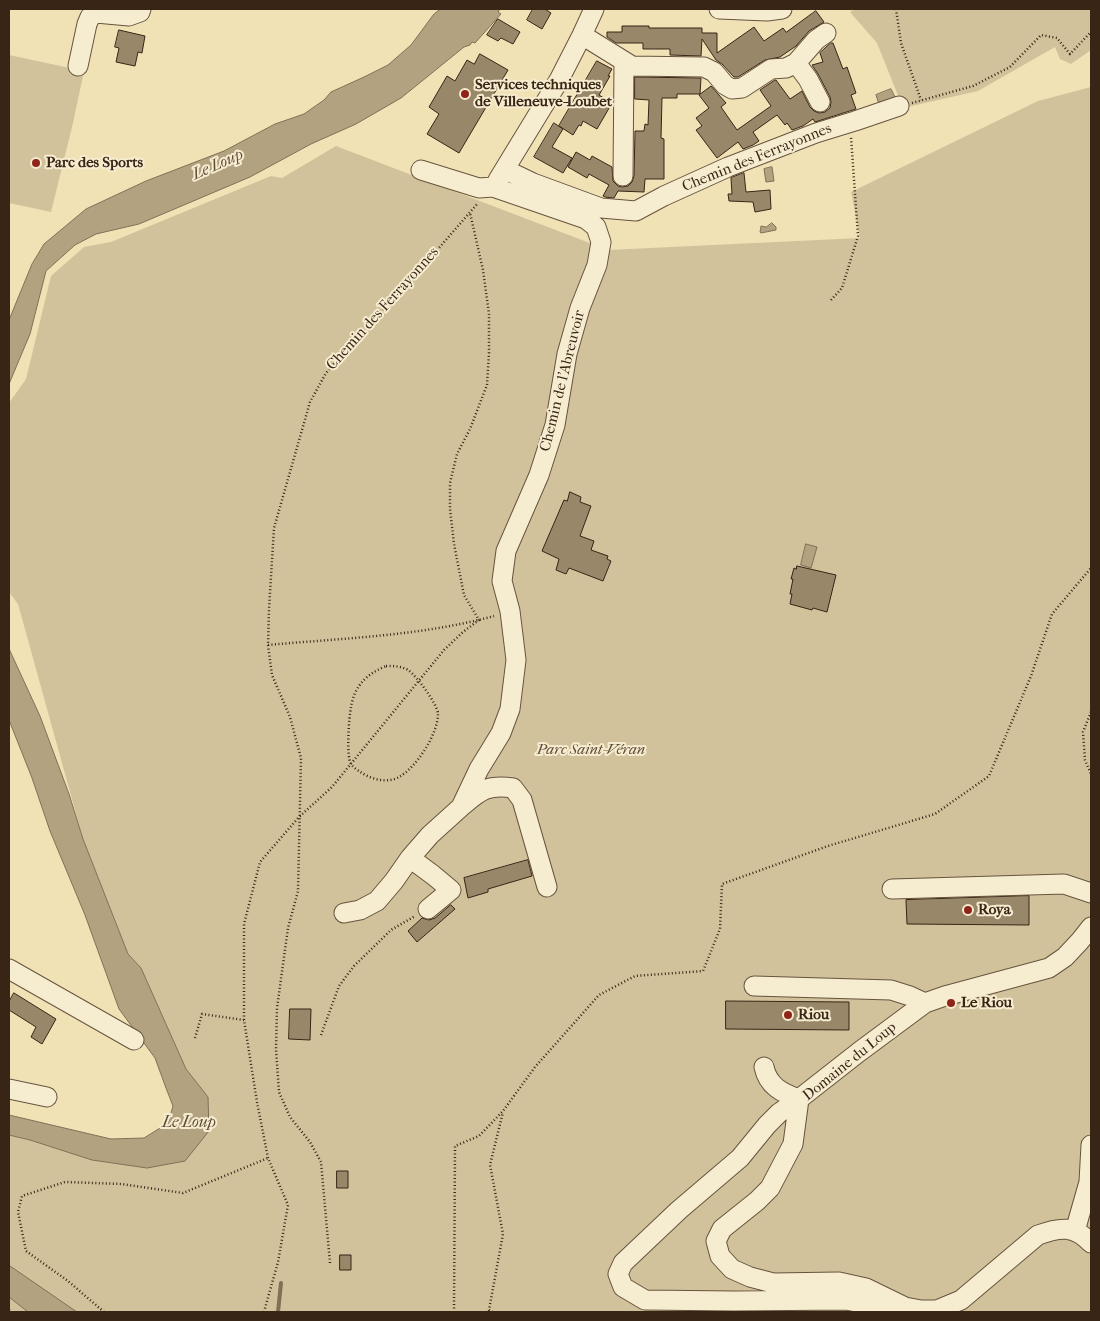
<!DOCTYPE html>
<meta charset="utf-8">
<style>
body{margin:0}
#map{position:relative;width:1100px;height:1321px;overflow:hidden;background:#f1e2b6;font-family:"IM FELL French Canon",serif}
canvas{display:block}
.frame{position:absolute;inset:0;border:10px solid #382516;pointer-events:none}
</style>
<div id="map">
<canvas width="1100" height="1321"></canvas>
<div class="frame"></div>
</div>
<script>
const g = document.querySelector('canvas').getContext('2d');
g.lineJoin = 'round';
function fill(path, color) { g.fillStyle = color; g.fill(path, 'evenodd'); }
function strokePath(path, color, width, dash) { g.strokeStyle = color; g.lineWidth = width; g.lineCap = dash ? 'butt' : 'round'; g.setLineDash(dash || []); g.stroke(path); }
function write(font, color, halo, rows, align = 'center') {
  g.font = font + ' "IM FELL French Canon",serif'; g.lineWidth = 4; g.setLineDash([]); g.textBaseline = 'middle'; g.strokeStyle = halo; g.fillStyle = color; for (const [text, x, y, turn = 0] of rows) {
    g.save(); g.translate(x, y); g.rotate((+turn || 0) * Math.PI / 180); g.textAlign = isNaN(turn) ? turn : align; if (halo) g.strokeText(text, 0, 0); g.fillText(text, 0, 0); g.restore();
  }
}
fill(new Path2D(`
 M855 9H1091V50L1071 64 1060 59 1055 47 978 91 903 108 877 43 850 12Z
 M9 55 84 71 73 123 51 212 9 203Z
 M1091 87V1312H9V1135L147 1168 208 1097 186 1069 141 968 128 954 83 839 18 604 9 592V403L26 379 51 276 84 247 111 242 271 176 282 178 336 146 608 250 860 238 851 192 1038 101Z`), '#d2c29b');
const water = new Path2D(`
 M441 9H500L498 12 501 14 475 43 472 42 470 45 464 47 401 98 356 124 311 144 250 177 191 202 139 224 96 234 75 245 46 271 30 334 9 384V320L32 264 44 244 86 209 146 181 224 151 275 124 304 114 324 100 331 92 364 77 388 65 411 45 434 14Z
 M891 89 895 97 879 104 876 95Z
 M772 167 774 181 766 182 764 169Z
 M772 223 776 227V230L761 233 760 232 761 226 766 227Z
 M806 544 817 547 811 568 801 565Z
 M9 647 10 651 40 716 69 794 83 839 128 954 141 968 186 1069 208 1097 209 1131 185 1161 147 1168 92 1160 30 1140 9 1135V1115L111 1139 144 1138 168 1123 173 1106 166 1088 155 1058 119 1009 85 915 50 831 32 778 9 720Z
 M9 1265 10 1266 77 1312H28L9 1297Z`);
fill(water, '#b2a280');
strokePath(water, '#817056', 1);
strokePath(new Path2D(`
 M278 1312 281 1283`), '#817056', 4);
const building = new Path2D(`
 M533 9H545L551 13 542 29 527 20Z
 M816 11 824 22 809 31 796 46 780 57 765 60 738 77H734L722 64 716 60 702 39 701 56 670 55V49H643V43H616L607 37V32H622V26H649V28H702V33H717V53L754 27 764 41 783 28 786 32Z
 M498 19 520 32 513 44 501 38 498 41 487 35Z
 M119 30 145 36 142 53 138 52 135 66 116 62 119 48 115 47Z
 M831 43H833L843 69 847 67 856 93 851 95 856 109 815 122 813 119 803 126 792 130 787 123 785 125 777 115 753 132 759 141 753 145 743 149 738 142 717 158 696 130 702 126 696 118 709 108 699 95 711 86 726 103 721 107 737 130 771 106 760 90 775 80H776L790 99 802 91 810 107 814 111 819 113 825 112 830 108 831 102 830 97 818 74 812 65 823 62 820 53Z
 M480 54 508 70 459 153 427 134 439 114 429 107 447 76 455 81 467 60 474 64Z
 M597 61 612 69 608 76H610L599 95 612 103 597 129 583 121 581 126 579 125 573 135 559 126Z
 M635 77 701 78 700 94H677V98H662L661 138 664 139V179H645L644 192 618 191 614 198 605 197 603 196 609 185 589 174 587 178 568 167 576 152 590 160 592 156 612 167 613 181 618 186 622 187 628 186 632 182 634 176 635 131H644L645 124 648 125 649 100 635 99Z
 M554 123 563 129 552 147 572 158 563 173 534 157Z
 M744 173 746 192 770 190 771 209 755 212 753 202 729 201 728 194H732L731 178Z
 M570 492 581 497 580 502 591 506 580 536 594 541 591 550 608 556 607 559 611 561 603 581 569 568 566 574 556 570 559 559 542 551 564 500 567 501Z
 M797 566 836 575 827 612 813 608 812 610 790 604 792 594H790L793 579H791L794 568 796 569Z
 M528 860 532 876 488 889V892L468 898 464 878Z
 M1029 896V925L907 924 906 900Z
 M451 905 455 909 417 942 408 931 422 918 429 920 435 918Z
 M14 993 56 1019 42 1044 31 1037 36 1027 9 1010V1002Z
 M726 1001 849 1002V1030L726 1029Z
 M290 1009H311L310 1040 289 1039Z
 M337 1171H348V1188H337Z
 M340 1255H351V1270H340Z`);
fill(building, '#988769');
strokePath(building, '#382516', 1);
const minor = new Path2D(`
 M719 9 767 11 782 9
 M582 35 632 66 704 67 714 72 725 85 732 89 742 88 771 69 786 68 796 63 808 79 820 102
 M796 63 816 40 826 33
 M78 66 87 24 90 17 96 13 129 16 140 12 141 9
 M506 170 533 183 601 208 636 211 664 196 728 167 816 133 855 121 899 106
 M623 176 624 62
 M498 180 559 80 582 35 594 9
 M462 806C480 791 487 784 513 788L522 800 547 887
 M410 858 433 875 451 890 428 909
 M892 889 1064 884 1091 893
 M344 913 360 910 377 901 394 881 410 858 430 835 461 807 479 769 501 733 510 709 516 660 510 611 502 581 506 551 539 475 555 425 567 354 580 308 597 265 601 242 596 227 586 219 493 187 479 188 421 170
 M1091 927 1080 941 1065 957 1049 968 945 996 925 1003 859 1052 799 1099 793 1144 770 1188 757 1201 722 1229 716 1241 720 1256 732 1269 750 1277 773 1283 839 1282 866 1288 905 1307 921 1310H937L961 1300 1038 1235C1060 1227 1074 1225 1091 1243
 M9 969 134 1040
 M754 986 891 990 910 996 925 1003
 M764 1067C768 1086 782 1093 799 1099
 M9 1089 47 1097
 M799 1099 779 1113 767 1125 740 1158 679 1210 623 1263 618 1274 623 1287 645 1300 734 1301 846 1300 897 1310
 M1075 1231 1089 1182 1091 1145`);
strokePath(minor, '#66543e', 21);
strokePath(new Path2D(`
 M896 9 901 43 921 100
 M912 103 973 86 1010 67 1041 35 1057 38 1070 54 1091 32
 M831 300 842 288 858 236 851 137
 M268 645C344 638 421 636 494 616
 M386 666C394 666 401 666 408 670 416 675 438 705 438 714 438 734 416 768 399 777 387 784 370 779 359 771 357 770 352 766 351 764 346 756 349 717 351 707 352 701 355 691 359 686 366 676 375 671 386 666Z
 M1091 712 1083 732 1085 760 1091 774
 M321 1035 339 986 354 966 391 930 415 916
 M195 1038 202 1014 244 1020
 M330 1263 321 1162 310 1142 290 1117 279 1092 276 1049 277 1008 288 928 298 891 301 758 290 717 272 675 268 645 269 609 274 528 310 402 326 373 355 339 412 279 478 203
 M9 1310 11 1312
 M104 1312 68 1281 26 1251 18 1212 22 1196 65 1182 121 1184 183 1193 268 1158
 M264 1312 278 1262 288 1205 268 1158 257 1102 244 1020V924L260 862 299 817 332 787 444 650 463 632 479 620 464 595 454 544 450 509V483L457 454 470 429 487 385 489 353V314L483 270 470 213
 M454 1312 455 1146 479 1136 503 1111 535 1067 599 995 635 976 703 971 720 929 722 884 828 846 935 814 989 776 1031 676 1052 614 1091 568
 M493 1312 489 1310 503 1234 490 1165 503 1112`), '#382516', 2.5, [1, 2.5]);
strokePath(minor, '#f6ecd0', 19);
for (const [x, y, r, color] of [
 [465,94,5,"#8f2418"],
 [36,163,5,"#8f2418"],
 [968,910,5,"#8f2418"],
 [951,1003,5,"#8f2418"],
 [788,1015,5,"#8f2418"]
]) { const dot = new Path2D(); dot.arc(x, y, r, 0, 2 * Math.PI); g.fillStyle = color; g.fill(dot); strokePath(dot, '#f6ecd0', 2); }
write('bold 15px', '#382516', '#f6ecd0', [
 ["Services techniques",475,85],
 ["de Villeneuve-Loubet",475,102],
 ["Parc des Sports",46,163],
 ["Roya",978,910],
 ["Le Riou",961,1003],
 ["Riou",798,1015]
], 'left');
write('15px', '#382516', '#f6ecd0', [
 ["Chemin des Ferrayonnes",757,158,-22],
 ["Chemin des Ferrayonnes",383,309,-48],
 ["Chemin de l'Abreuvoir",563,381,-76],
 ["Domaine du Loup",850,1062,-39]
]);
write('italic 15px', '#5e4c37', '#f6ecd0', [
 ["Parc Saint-Véran",591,750]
]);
write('italic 16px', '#5d4a36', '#f6ecd0', [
 ["Le Loup",218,165,-24],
 ["Le Loup",189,1123]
]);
</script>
